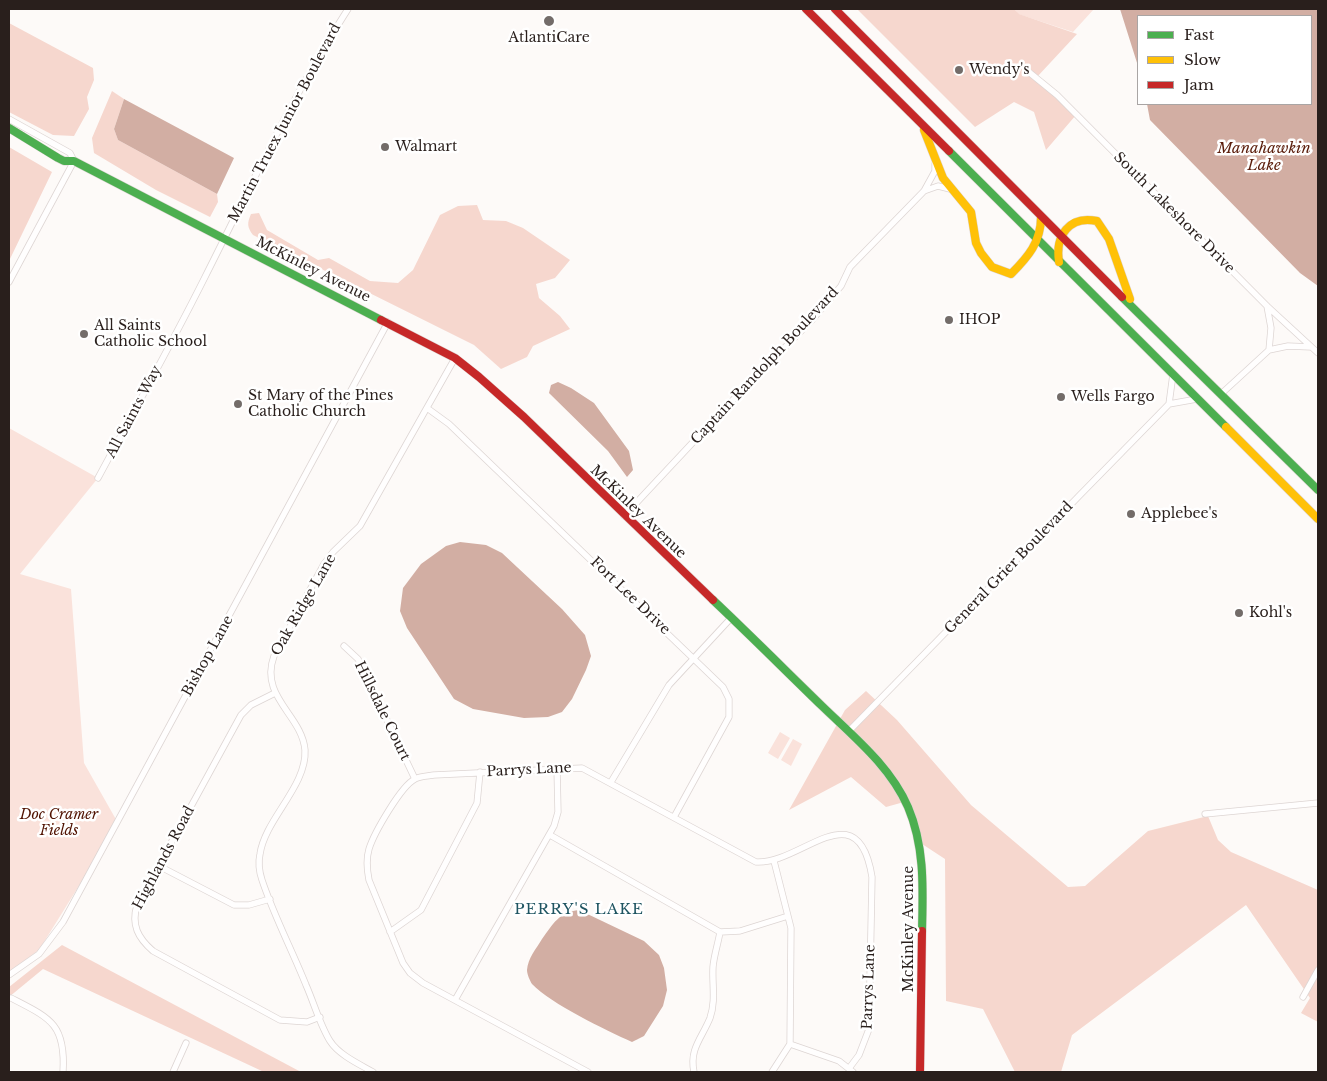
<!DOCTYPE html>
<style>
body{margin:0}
#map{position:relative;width:1327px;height:1081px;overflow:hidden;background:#fdfaf8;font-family:"Libre Baskerville",serif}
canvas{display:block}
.frame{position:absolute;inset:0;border:10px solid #291f1c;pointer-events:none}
.legend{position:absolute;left:1137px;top:15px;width:175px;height:90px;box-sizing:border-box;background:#fff;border:1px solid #a9a5a4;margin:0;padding:6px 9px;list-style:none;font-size:15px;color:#291f1c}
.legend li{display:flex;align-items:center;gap:10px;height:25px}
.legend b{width:25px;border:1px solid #a9a5a4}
</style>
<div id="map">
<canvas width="1327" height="1081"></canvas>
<div class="frame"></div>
<ul class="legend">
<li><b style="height:6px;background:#4caf50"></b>Fast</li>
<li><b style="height:6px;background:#ffc107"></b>Slow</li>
<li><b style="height:6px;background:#c62828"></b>Jam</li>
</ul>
</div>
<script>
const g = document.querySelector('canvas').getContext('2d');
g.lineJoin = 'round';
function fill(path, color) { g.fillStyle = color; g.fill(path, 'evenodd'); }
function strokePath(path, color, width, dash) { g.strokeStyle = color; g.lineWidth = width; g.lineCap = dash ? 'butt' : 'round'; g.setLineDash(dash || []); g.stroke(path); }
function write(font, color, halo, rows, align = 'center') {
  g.font = font + ' "Libre Baskerville",serif'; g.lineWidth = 5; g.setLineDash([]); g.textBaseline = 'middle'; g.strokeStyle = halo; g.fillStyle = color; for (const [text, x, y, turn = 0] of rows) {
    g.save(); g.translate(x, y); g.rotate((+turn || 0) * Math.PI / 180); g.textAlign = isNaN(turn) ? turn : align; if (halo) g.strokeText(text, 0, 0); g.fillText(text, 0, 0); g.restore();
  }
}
fill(new Path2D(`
 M1014 9H1094L1073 32 1018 14Z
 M9 428 98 478 20 574 71 589 84 763 118 823 39 950 9 972Z
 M780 732 790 738 778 759 768 753Z
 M793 739 802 744 791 766 781 760Z`), '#fae2db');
fill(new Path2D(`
 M857 9H1014L1019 14 1077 34 1037 77 1076 115 1046 150 1034 112 1014 102 975 127Z
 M9 23 93 68 94 80 87 97 89 109 74 136 53 135 9 112Z
 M112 91 124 99 114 129 118 140 217 194 218 202 210 217 156 190 94 153 92 138Z
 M9 147 52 172 9 261Z
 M477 205 483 220 506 221 523 228 570 260 555 278 536 284 539 298 560 316 570 329 533 346 527 357 501 369 474 345 253 235C247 227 247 223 251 214L259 213 267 230 318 260 329 258 370 281 398 283 413 270 440 215 458 206Z
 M866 691 897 720 971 805 1068 887 1085 886 1148 831 1208 816 1218 840 1231 852 1318 890V1022L1301 1013 1310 998 1246 905 1072 1035 1061 1072H1015L983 1009 946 1001 945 859 919 842 904 802 886 807 851 777 789 810 845 710Z
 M62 945 301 1072H264L43 969 9 997V987Z`), '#f6d7ce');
fill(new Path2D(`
 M1120 9H1318V286L1300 273 1150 120 1147 104H1311V16H1138V66Z
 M124 99 234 158 217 194 118 140 114 129Z
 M558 382 571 388 594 403 629 451 633 470 627 477 608 451 549 393 551 385Z
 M460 542 486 545 502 553 562 609 585 635 591 656 586 670 572 699 562 712 548 717 524 718 473 709 454 699 407 628 400 611 403 588 421 564 446 546Z
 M579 910 644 941 659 955 664 968 667 990 663 1006 644 1036 632 1042C606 1030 551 1004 532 984 530 981 527 974 527 970 528 958 536 949 542 939 553 924 559 912 579 910Z`), '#d2aea3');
const street = new Path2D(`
 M1030 73 1057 95 1267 306 1318 353
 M9 119 70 153 74 161 9 282
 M924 191 938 186 950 189
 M1267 306 1271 328 1269 350
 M1221 394 1269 350 1288 346 1311 347
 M1169 404 1173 374
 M427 408 449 424 723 687 729 699V717L674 817
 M98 478C134 411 171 345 205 277 251 186 293 94 348 9
 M624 516 725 408 812 320 841 286 850 267 924 191 935 171V164
 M344 646 358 659 415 779
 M275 693 251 705 241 715 137 905C131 925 138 938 153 951L280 1020 307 1022 320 1017
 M848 732 1169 404 1197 399
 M611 782 669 685 732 617
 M1205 814 1318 803
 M550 835 720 932 740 931 788 916
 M774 861 791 928 790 1044
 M159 866 234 905H249L270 899
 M390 932 421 910 477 803 480 772
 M9 975 39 954 63 922 388 322
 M1303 997 1318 970
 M11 998C50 1018 66 1024 63 1072
 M455 1000 554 826 558 812 557 768
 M790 1044 839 1061 853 1072
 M173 1072 186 1043
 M373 1072C359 1064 339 1055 330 1041 320 1025 314 1003 306 985 292 950 274 916 262 880 259 871 258 863 260 854 265 819 307 786 305 750 302 715 259 697 274 656L324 564 333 552 360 526 455 358
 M588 1072 423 983 410 973 403 963 369 880C367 870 366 859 369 849 374 833 401 786 415 779 420 776 429 776 434 775L582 768 756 862C801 865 858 789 872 877L869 1029 859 1055 850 1067
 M694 1072C689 1049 702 1038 710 1018 716 1001 712 984 713 967 714 955 718 944 720 932
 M772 1072 790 1044`);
const fast = new Path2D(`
 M9 128 58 158 64 161H74L381 320
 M949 151 1226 427
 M1122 297 1318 490
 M713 600C750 635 786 671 822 706 854 737 890 766 908 807 925 847 923 889 922 931`);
const slow = new Path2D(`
 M924 130 943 178 971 212 976 243 981 253 992 267 1011 274C1028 257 1041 242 1041 217
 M1059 262C1055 236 1069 215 1097 221L1109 239 1130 299
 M1226 427 1318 519`);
const jam = new Path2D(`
 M806 9 949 151
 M835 9 1122 297
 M381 320 455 358 479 377 524 417 713 600
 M920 1072 922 931`);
strokePath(street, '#ddd5d3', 7);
strokePath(fast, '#ddd5d3', 9);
strokePath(slow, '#ddd5d3', 9);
strokePath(jam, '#ddd5d3', 9);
strokePath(street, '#fffefe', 5.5);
strokePath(fast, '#4caf50', 8);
strokePath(slow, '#ffc107', 8);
strokePath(jam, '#c62828', 8);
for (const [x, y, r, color] of [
 [549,21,6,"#736c69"],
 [959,70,5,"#736c69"],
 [385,147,5,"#736c69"],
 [949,320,5,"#736c69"],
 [84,334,5,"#736c69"],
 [1061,397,5,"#736c69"],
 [238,404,5,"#736c69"],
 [1131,514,5,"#736c69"],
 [1239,613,5,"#736c69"]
]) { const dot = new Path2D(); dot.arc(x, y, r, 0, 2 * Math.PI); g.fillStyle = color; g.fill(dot); strokePath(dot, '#fff', 2); }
write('14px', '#291f1c', '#fff', [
 ["AtlantiCare",549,38,"center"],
 ["Wendy's",969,70],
 ["Walmart",395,147],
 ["IHOP",959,320],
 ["All Saints",94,326],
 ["Catholic School",94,342],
 ["St Mary of the Pines",248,396],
 ["Catholic Church",248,412],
 ["Wells Fargo",1071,397],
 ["Applebee's",1141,514],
 ["Kohl's",1249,613]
], 'left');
write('14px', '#291f1c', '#fff', [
 ["Martin Truex Junior Boulevard",285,123,-62],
 ["South Lakeshore Drive",1174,213,45],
 ["McKinley Avenue",313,270,27],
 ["Captain Randolph Boulevard",765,366,-47],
 ["All Saints Way",134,412,-62],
 ["McKinley Avenue",638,512,44],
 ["General Grier Boulevard",1009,568,-46],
 ["Fort Lee Drive",630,596,44],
 ["Oak Ridge Lane",304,605,-60],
 ["Bishop Lane",208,656,-61],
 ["Hillsdale Court",382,711,64],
 ["Parrys Lane",529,770,-3],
 ["Highlands Road",164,858,-62],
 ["McKinley Avenue",909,929,-90],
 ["Parrys Lane",869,987,-88]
]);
write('italic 14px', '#501201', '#fff', [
 ["Doc Cramer",59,815],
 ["Fields",59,831]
]);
write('italic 15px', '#5b1d0b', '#fff', [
 ["Manahawkin",1264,149],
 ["Lake",1264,166]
]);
g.letterSpacing = '1px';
write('15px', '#1f5562', '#fff', [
 ["PERRY'S LAKE",579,910]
]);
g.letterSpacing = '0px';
</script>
